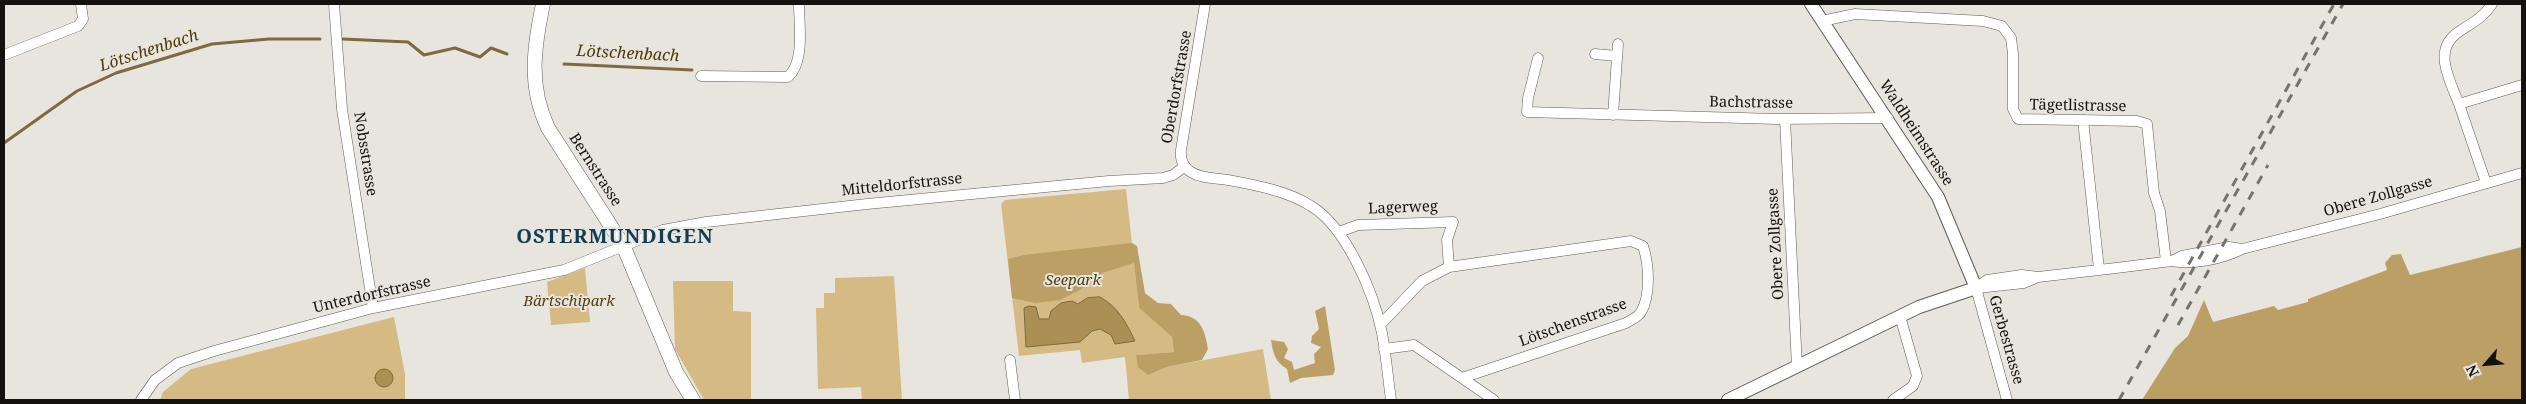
<!DOCTYPE html>
<meta charset="utf-8">
<style>
body{margin:0}
#map{position:relative;width:2526px;height:404px;overflow:hidden;background:#e8e5df;font-family:"Noto Serif",serif}
canvas{display:block}
.frame{position:absolute;inset:0;border:5px solid #13120f;pointer-events:none}
.north{position:absolute;left:2461px;top:339px;width:50px;height:50px;-webkit-text-stroke:4px #e8e5df;paint-order:stroke;rotate:243deg;font-size:14px;font-weight:700;line-height:20px;text-align:center;color:#13120f}
.north::after{content:'';display:block;margin:auto;width:18px;height:22px;background:#13120f;clip-path:polygon(50% 0,100% 100%,50% 72%,0 100%)}
</style>
<div id="map">
<canvas width="2526" height="404"></canvas>
<div class="frame"></div>
<div class="north">N</div>
</div>
<script>
const g = document.querySelector('canvas').getContext('2d');
g.lineJoin = 'round';
function fill(path, color) { g.fillStyle = color; g.fill(path, 'evenodd'); }
function strokePath(path, color, width, dash) { g.strokeStyle = color; g.lineWidth = width; g.lineCap = dash ? 'butt' : 'round'; g.setLineDash(dash || []); g.stroke(path); }
function write(font, color, halo, rows, align = 'center') {
  g.font = font + ' "Noto Serif",serif'; g.lineWidth = 4; g.setLineDash([]); g.textBaseline = 'middle'; g.strokeStyle = halo; g.fillStyle = color; for (const [text, x, y, turn = 0] of rows) {
    g.save(); g.translate(x, y); g.rotate((+turn || 0) * Math.PI / 180); g.textAlign = isNaN(turn) ? turn : align; if (halo) g.strokeText(text, 0, 0); g.fillText(text, 0, 0); g.restore();
  }
}
fill(new Path2D(`
 M1126 189 1139 308 1172 337 1174 352 1137 355 1148 375 1167 367 1263 349 1271 400H1129L1125 357 1082 363 1080 350 1019 356 1001 204 1005 200Z
 M585 268 590 322 551 325 547 282Z
 M894 276 902 400H862L861 387 818 389 816 308H824V293H835V278Z
 M673 281H733V311L751 312V400H704L675 349Z
 M394 317 405 374V400H160L163 392 191 369Z`), '#d5ba84');
fill(new Path2D(`
 M1132 243 1137 246 1145 293 1158 303 1171 304 1181 315C1201 316 1205 331 1208 349L1202 360 1167 367 1148 375 1138 367 1136 355 1174 352 1172 337 1139 308 1134 263 1102 273 1080 290 1060 300 1035 303 1012 298 1008 259 1024 255Z
 M2522 247V400H2142L2175 348 2188 336 2204 300 2213 322 2274 306 2278 310 2308 302V299L2387 270 2385 263 2392 255 2401 254 2410 275Z
 M1325 306 1335 370 1333 375 1301 378 1290 383 1287 369C1275 362 1273 353 1271 340L1284 342 1288 349 1284 358 1292 362 1294 370 1315 363 1314 354 1321 347 1311 343 1312 336 1319 329 1315 311Z`), '#bc9f65');
const water = new Path2D(`
 M1100 297C1118 307 1126 322 1135 341L1115 344 1111 335 1100 329 1092 331 1080 342 1026 347 1024 308 1029 306 1036 307 1039 319H1049L1051 311 1061 303 1072 301 1078 304 1087 298Z
 M375 378a9 9 0 1 1 18 0a9 9 0 1 1-18 0Z`);
fill(water, '#ab8f54');
strokePath(water, '#7d6a3f', 1);
strokePath(new Path2D(`
 M343 39 408 42 424 55 455 48 480 57 491 48 507 54
 M564 64 692 70
 M4 143 77 91 116 73 212 44 269 39H320`), '#7d6a3f', 3);
const minor = new Path2D(`
 M334 4 342 109 373 308
 M1205 4 1181 150C1180 159 1183 167 1191 172 1202 179 1216 178 1228 180 1255 185 1288 191 1311 206 1346 227 1374 293 1382 333 1386 355 1388 378 1391 400
 M1822 21 1855 14 1983 21 2002 26 2011 38 2013 54V109L2018 119 2137 121 2147 124 2154 193 2160 211 2166 261
 M1595 54 1617 56
 M4 55 78 26 83 19 81 4
 M1538 58 1528 98 1527 112 1777 119 1888 118
 M701 76 788 77C805 62 799 25 799 4
 M2459 104C2450 80 2431 49 2460 31 2473 22 2483 18 2492 4
 M1613 115 1618 44
 M1785 119 1797 367
 M2083 120 2099 269
 M2486 183 2459 104 2522 85
 M1339 232 1358 225 1453 222 1447 240 1449 267 1422 281 1380 325
 M2172 261C2193 265 2222 259 2242 249L2380 214 2522 173
 M1449 267 1631 241 1643 246C1649 264 1651 295 1641 312 1639 317 1630 320 1626 323L1462 378
 M1976 288 1987 280 2022 275 2038 277 2116 268 2172 261 2182 256 2229 247 2242 249
 M1976 288 2007 400
 M1977 288 2024 283 2038 277
 M1384 349 1414 345 1494 400
 M1010 360 1015 400
 M141 400 155 380 178 363 214 351 373 308 564 270 663 230 706 222 867 204 1109 181 1163 178 1173 175 1184 167
 M1893 400 1913 386 1917 376 1900 316`);
const tertiary = new Path2D(`
 M1728 400 1919 307 1976 288 1938 197 1811 4`);
const secondary = new Path2D(`
 M543 4C534 47 528 86 548 128L623 245 676 372 693 400`);
strokePath(minor, '#5e5c56', 11);
strokePath(tertiary, '#5e5c56', 14);
strokePath(secondary, '#5e5c56', 15);
strokePath(minor, '#fff', 10);
strokePath(tertiary, '#fff', 12);
strokePath(secondary, '#fff', 14);
strokePath(new Path2D(`
 M2171 296 2334 4
 M2178 325 2268 165
 M2119 400 2343 4`), '#75736e', 3, [9, 9]);
write('15px', '#13120f', '#e8e5df', [
 ["Oberdorfstrasse",1177,87,-80],
 ["Bachstrasse",1751,103,1],
 ["Tägetlistrasse",2078,106,1],
 ["Waldheimstrasse",1916,133,57],
 ["Nobsstrasse",365,154,81],
 ["Bernstrasse",595,170,57],
 ["Mitteldorfstrasse",902,185,-6],
 ["Obere Zollgasse",2378,197,-16],
 ["Lagerweg",1403,208,-2],
 ["Obere Zollgasse",1776,244,-93],
 ["Unterdorfstrasse",372,295,-13],
 ["Lötschenstrasse",1573,323,-20],
 ["Gerbestrasse",2006,340,74]
]);
write('italic 15px', '#544011', '#e8e5df', [
 ["Seepark",1073,281],
 ["Bärtschipark",569,302]
]);
write('italic 16px', '#4e3a09', '#e8e5df', [
 ["Lötschenbach",149,51,-18],
 ["Lötschenbach",628,54,3]
]);
g.letterSpacing = '1px';
write('bold 20px', '#123c52', '#e8e5df', [
 ["OSTERMUNDIGEN",615,237]
]);
g.letterSpacing = '0px';
</script>
